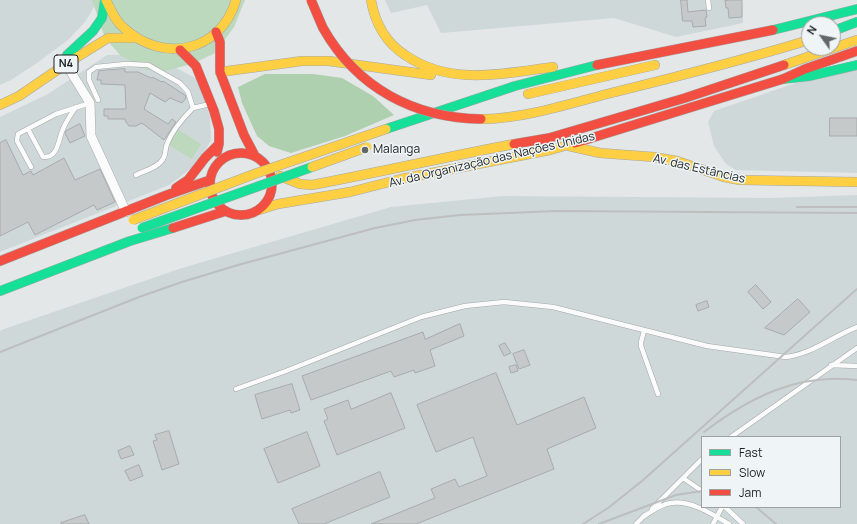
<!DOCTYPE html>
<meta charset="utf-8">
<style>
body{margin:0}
#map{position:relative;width:857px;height:524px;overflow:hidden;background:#e3e7e7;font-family:Manrope,sans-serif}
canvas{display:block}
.legend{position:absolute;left:701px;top:436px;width:140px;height:72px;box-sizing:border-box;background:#eff5f6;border:1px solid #9ca1a1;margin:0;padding:5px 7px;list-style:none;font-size:12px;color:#1f2222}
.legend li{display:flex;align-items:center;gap:8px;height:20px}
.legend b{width:20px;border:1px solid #9ca1a1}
.north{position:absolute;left:801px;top:16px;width:40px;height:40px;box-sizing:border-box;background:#eff5f6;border:1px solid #9ca1a1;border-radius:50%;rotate:303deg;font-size:11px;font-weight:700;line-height:16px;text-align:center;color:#1f2222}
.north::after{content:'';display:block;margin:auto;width:14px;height:18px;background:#646767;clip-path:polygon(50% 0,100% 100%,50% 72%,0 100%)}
</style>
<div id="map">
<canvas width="857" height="524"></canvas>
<ul class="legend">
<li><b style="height:5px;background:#16e098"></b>Fast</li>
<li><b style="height:5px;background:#ffcf43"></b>Slow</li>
<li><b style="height:5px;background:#f24e42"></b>Jam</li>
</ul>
<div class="north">N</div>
</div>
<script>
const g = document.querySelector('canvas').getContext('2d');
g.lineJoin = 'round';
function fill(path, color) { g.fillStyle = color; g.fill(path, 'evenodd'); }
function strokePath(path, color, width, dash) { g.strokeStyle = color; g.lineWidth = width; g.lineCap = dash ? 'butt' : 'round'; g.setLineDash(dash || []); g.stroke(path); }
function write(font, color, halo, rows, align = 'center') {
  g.font = font + ' Manrope,sans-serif'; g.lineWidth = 3; g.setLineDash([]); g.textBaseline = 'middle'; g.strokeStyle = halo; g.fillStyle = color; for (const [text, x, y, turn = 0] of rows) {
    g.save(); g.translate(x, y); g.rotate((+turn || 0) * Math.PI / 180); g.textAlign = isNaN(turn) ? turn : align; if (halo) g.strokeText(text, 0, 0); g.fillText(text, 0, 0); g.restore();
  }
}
fill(new Path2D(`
 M0 0H95L94 7 85 22 69 39 37 63 11 80 0 85Z
 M385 0H742L743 23 676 37 614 18 441 33 427 5 391 13Z
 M150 54 197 79 210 116 211 140 201 158 189 170 169 185 0 252V117L48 94 107 55Z
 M857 62V173L736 170 726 164 714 146 708 122 714 111Z
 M857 195V524H0V331L4 329 182 268 391 207 503 196 772 198ZM702 437H840V507H702Z`), '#ced8d9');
fill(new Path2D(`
 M92 0H245L234 27 215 53 192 64 161 72 147 70 120 55 105 38Z
 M177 129 201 144 192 159 167 144Z`), '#bcd8bd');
fill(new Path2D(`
 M265 74H313L342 78 373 96 394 115 345 136 291 153 269 146 257 136 242 103 238 87Z`), '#afd0af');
const building = new Path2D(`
 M681 0H687L688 12 706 10 707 17 705 18 706 26 693 27 692 21H683Z
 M730 0H742V17L729 18 728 8H726L725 1Z
 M125 69V72H138L151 78 152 77 162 82 163 81 185 95 186 98 182 103 170 98 165 102 150 93 144 109 168 124 172 119 176 122 164 140 142 123 136 126H129L126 122 125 119H108V116H104V109H126L125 85 101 84V80H97L99 71Z
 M830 118H857V136H830Z
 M80 124 85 136 70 143 65 133 66 131Z
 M6 140 23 175 31 171 33 175 64 158 75 180 100 169 115 202 97 210 94 205 35 235 28 222 0 236V143Z
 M756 285 771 302 763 309 748 292Z
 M798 299 810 312 784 335 765 328Z
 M707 301 709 307 698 311 696 305Z
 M460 324 464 336 430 350 435 366 415 373 414 370 394 377 391 371 311 400 302 376 423 332 425 339Z
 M505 343 511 353 504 356 499 346Z
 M524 350 530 365 519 369 513 354Z
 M516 365 518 371 511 373 509 367Z
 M496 373 517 425 584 397 596 428 547 449 554 469 416 524H371L435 498 431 489 455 479 459 487 487 476 473 437 436 452 417 405Z
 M292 384 300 410 291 413 290 410 262 419 255 395Z
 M391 393 405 428 337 455 324 421 328 419 324 409 348 400 351 409Z
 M169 431 179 464 162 470 153 441 157 440 155 435Z
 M307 432 320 466 278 483 264 449Z
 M130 446 134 455 121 459 118 451Z
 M139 465 143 476 130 481 125 471Z
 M380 472 390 497 324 524H299L292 509Z
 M85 515 89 524H61V523Z`);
fill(building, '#c6c9ca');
strokePath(building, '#a9abac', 1);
const lane = new Path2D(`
 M708 0 709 8
 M98 100 89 80V72L96 67 126 64 148 65 180 83 188 92 193 108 210 104
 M28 129 43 157C59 158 58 139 63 129 66 121 71 114 76 107
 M31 167 17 141 18 134 56 114 90 103
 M136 175C144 171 159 167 163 159 166 155 165 148 167 144 172 131 183 118 193 108
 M644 331 641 342V346L658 394
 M831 365 857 366
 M236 389 286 371 421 317 465 306 504 302 553 307 707 346 786 357C812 354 833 336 857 327
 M731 437 857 348
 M683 478 702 491
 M725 507 743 524
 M652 509 702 459
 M643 517C651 512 660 504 671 503 691 500 712 514 729 524
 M636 524 645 515
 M713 524 722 507`);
const street = new Path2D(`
 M66 64 90 103 91 136 126 212`);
const fast = new Path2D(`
 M773 30 857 9
 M833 31 857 22
 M67 55 93 31 102 18 105 0
 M783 79 810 76 857 65
 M386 129 515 86 597 65
 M0 291 130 241 173 228`);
const slow = new Path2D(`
 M106 0C111 10 115 21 124 28 163 64 221 52 236 0
 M371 0C375 23 385 42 405 55 450 86 502 74 553 67
 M784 65 857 40
 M220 72 302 61H329L431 75
 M528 94 655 65
 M0 105 19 96 66 64 108 38H136
 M569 146 600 153 654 157 677 161 724 177 740 180 857 182
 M280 176 300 184 312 185C380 172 446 157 514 144
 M259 210 278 204 350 192 401 179 550 150 575 143`);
const jam = new Path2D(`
 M216 32 220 42V72L244 135 254 154
 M180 50 196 66 214 111 219 129V144L217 152
 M597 65 773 30
 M575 143 783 79 805 69 857 51
 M514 144 549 138 685 98 784 65
 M210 184a31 31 0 1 1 62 0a31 31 0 1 1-62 0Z
 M176 188 188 180 205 158 219 144
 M173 228 226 211
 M0 261 167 195 210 180`);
strokePath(lane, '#a4a7a7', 5.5);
strokePath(street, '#a4a7a7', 10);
strokePath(fast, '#a4a7a7', 10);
strokePath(slow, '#a4a7a7', 10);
strokePath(jam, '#a4a7a7', 10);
strokePath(lane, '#fbfbfb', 4.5);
strokePath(street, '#fbfbfb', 9);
strokePath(fast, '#16e098', 9);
strokePath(slow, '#ffcf43', 9);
strokePath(jam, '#f24e42', 9);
strokePath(new Path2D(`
 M797 207H857
 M0 352 139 297 182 282 238 265 375 228 415 220 460 215 557 211 857 213
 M704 432C750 397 798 373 857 380
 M756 507 776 524
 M583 524 608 508 642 481 857 289
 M599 524 676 495 702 491`), '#bdbebe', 2);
const fastBridge = new Path2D(`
 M142 228 312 167`);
const slowBridge = new Path2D(`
 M481 119C520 119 566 105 603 95 672 78 741 61 809 40
 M312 167 367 147
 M133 220 257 173 386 129`);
const jamBridge = new Path2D(`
 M311 0C315 9 319 19 323 28 357 88 414 118 481 119`);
strokePath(fastBridge, '#a4a7a7', 10, []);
strokePath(slowBridge, '#a4a7a7', 10, []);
strokePath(jamBridge, '#a4a7a7', 10, []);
strokePath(fastBridge, '#16e098', 9);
strokePath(slowBridge, '#ffcf43', 9);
strokePath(jamBridge, '#f24e42', 9);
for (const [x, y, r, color] of [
 [365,150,4,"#646767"]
]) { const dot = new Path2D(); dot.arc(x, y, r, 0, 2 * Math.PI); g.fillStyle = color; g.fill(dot); strokePath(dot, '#eff5f6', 1.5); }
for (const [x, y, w] of [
 [66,64,24]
]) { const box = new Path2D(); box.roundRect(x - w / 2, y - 9, w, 18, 3); g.fillStyle = '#eff5f6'; g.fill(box); strokePath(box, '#1f2222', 1); }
write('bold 11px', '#1f2222', null, [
 ["N4",66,64]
]);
write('12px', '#1f2222', '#eff5f6', [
 ["Malanga",373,150]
], 'left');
write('12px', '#1f2222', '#eff5f6', [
 ["Av. da Organização das Nações Unidas",492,160,-13],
 ["Av. das Estâncias",699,169,13]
]);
</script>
